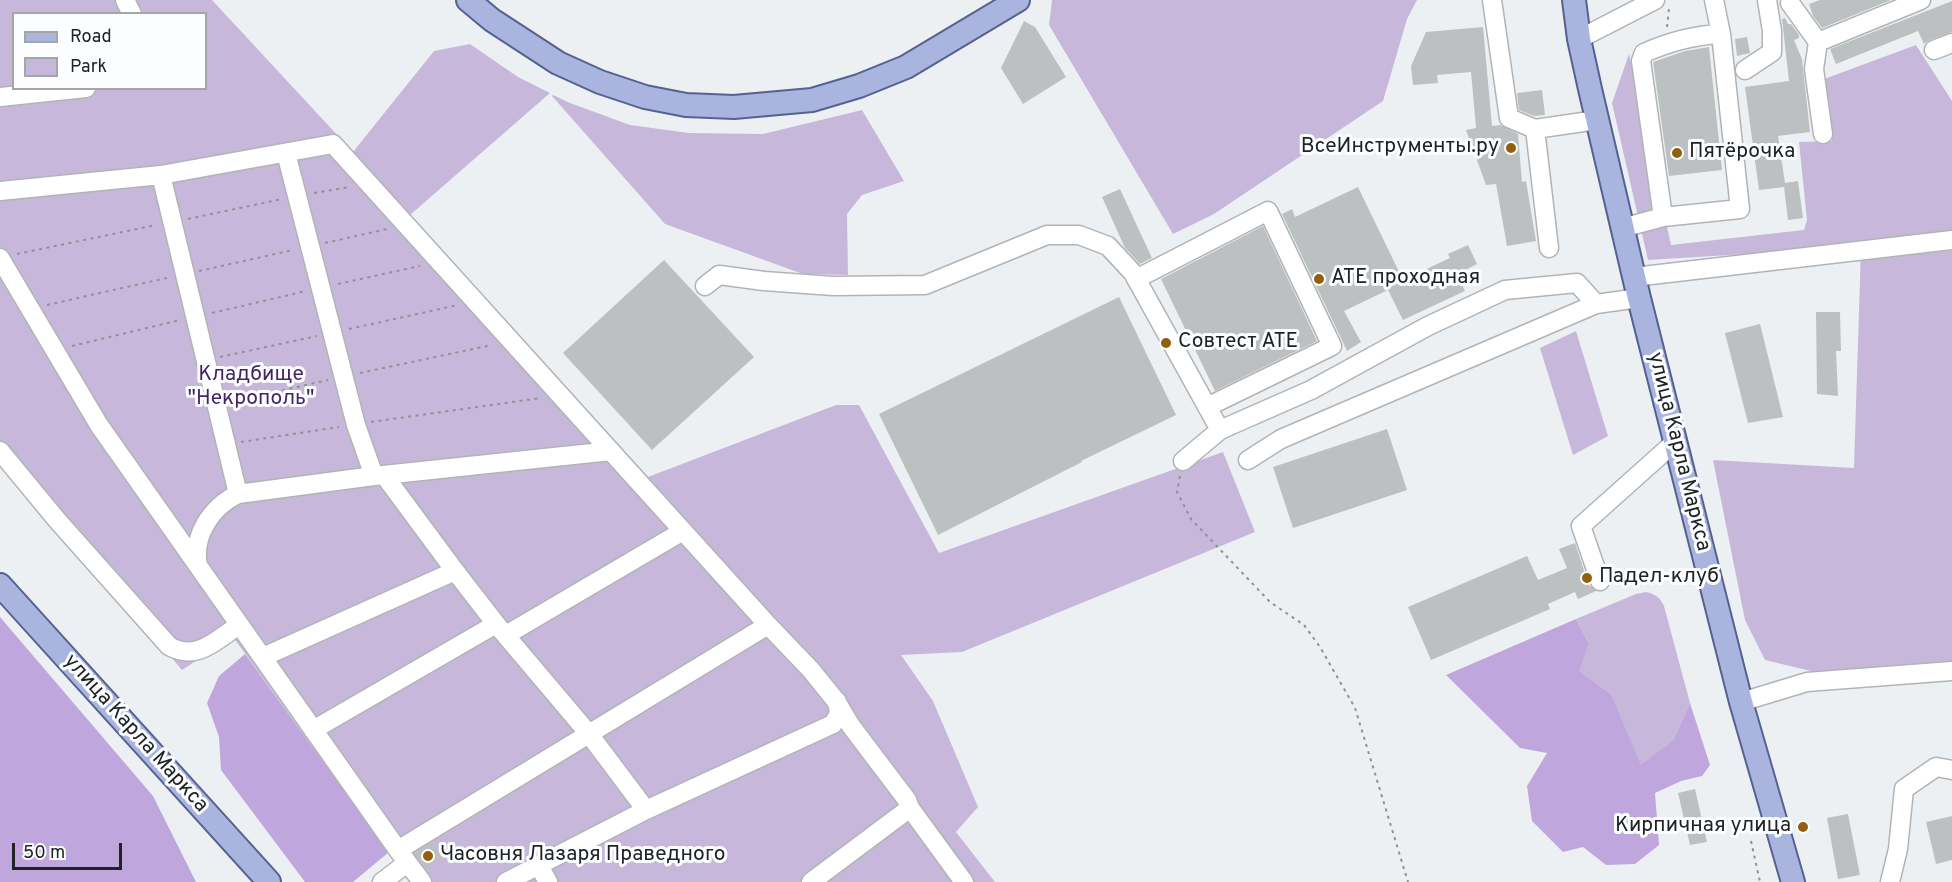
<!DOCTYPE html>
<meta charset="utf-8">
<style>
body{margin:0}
#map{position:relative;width:1952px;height:882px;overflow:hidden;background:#edf0f3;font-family:Overpass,sans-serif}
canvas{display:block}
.legend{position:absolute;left:12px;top:12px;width:195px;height:78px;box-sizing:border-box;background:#fbfdff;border:2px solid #a3a5a7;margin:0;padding:8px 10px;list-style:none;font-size:18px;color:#202223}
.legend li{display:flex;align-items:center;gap:12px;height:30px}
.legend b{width:30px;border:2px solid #a3a5a7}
.scale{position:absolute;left:12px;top:843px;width:110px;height:27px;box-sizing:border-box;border:3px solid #202223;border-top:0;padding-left:8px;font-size:18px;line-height:21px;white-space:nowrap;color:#202223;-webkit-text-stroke:4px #fbfdff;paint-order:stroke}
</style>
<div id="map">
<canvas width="1952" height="882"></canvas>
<ul class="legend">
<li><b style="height:8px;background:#aab5df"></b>Road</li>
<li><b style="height:16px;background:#c7b8db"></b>Park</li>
</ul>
<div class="scale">50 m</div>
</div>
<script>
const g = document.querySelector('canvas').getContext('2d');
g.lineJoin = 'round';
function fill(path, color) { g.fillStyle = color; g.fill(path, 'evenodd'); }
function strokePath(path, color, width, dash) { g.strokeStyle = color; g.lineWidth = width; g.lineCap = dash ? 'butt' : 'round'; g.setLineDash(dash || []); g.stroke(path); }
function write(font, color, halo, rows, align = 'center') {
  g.font = font + ' Overpass,sans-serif'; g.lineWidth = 6; g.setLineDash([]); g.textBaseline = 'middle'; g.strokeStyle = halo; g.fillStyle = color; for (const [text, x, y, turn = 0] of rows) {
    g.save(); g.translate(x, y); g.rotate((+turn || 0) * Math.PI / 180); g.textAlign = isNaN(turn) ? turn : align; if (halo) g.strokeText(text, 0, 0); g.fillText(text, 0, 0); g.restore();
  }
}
fill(new Path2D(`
 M0 0H212L353 152 434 51 470 44 518 77 550 93 410 215 648 477 836 405H859L939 553 1223 452 1255 532 962 652 901 655 933 701 978 807 956 832 995 882H411L233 637 182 670 0 458ZM14 14H206V88H14Z
 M1052 0H1417L1407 19 1383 101 1214 214 1173 234 1049 25Z
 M1916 45 1952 101V662L1819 673 1765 660 1745 620 1713 460 1854 468 1861 247 1648 260 1612 103 1629 54 1671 245 1804 230 1807 220 1799 142 1832 141 1824 79Z
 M553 95 570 103 630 125 689 133 763 134 862 110 904 181 862 195 847 214 848 275 803 274 665 224 552 96Z
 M1576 331 1608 436 1573 455 1540 348Z
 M1646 592C1655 594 1660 597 1664 606L1690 703 1673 740 1641 766 1612 695 1578 671 1589 644 1576 619 1636 594Z`), '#c7b8db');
fill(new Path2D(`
 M0 617 153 796 196 882H0Z
 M1576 619 1589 644 1579 671 1612 695 1641 765 1673 740 1690 703 1710 765 1702 776 1681 781 1655 793 1659 845 1635 864 1606 865 1583 847 1563 852 1532 821 1527 786 1547 753 1520 748 1446 675Z
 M245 654 389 852 353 882H305L221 770 219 737 207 703 219 676Z`), '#bfa7dd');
fill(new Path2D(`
 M1820 0H1891L1822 28 1813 16 1809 4Z
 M1952 1V32L1930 40 1924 44 1918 31 1836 64 1830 49Z
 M1785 18 1788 24H1791L1799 35V38L1794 40 1802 59 1810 132 1778 136 1785 183 1798 181 1803 218 1788 220 1784 187 1759 190 1745 87 1789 81 1782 19Z
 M1024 21 1035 27 1066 77 1023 104 1001 68Z
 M1483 27 1492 126 1500 125 1518 134 1522 182 1526 181 1536 241 1507 246 1496 184 1486 185 1466 130 1476 128 1471 72 1437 75 1438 83 1413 85 1411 66 1426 32Z
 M1747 37 1750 53 1737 56 1735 39Z
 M1709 47 1722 170 1669 176 1653 62 1685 51Z
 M1542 90 1545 115 1534 116 1519 110 1517 93Z
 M1358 187 1403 280 1450 258 1448 254 1468 245 1477 264 1457 274 1465 291 1403 320 1388 290 1344 311 1361 342 1347 351 1282 214 1292 209 1295 217Z
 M1120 189 1152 258 1140 264 1125 248 1102 197Z
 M1263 226 1317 341 1215 391 1161 279Z
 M664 260 754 357 652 450 563 353Z
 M1119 297 1176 415 1081 461 1082 462 938 535 879 414Z
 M1816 312H1840L1841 351H1836L1838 396 1817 394Z
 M1760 324 1783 417 1748 423 1725 333Z
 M1387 429 1407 490 1293 528 1273 467Z
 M1575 543 1589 585 1596 591 1578 599 1575 592 1548 604 1550 609 1431 660 1408 607 1527 556 1538 580 1567 568 1559 549Z
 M1695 789 1707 842 1690 845 1678 793Z
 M1848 814 1860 875 1838 879 1827 818Z
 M1952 816V860L1936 864 1926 822Z
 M432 843 442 857 426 868 415 853Z`), '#bcc0c1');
const minor = new Path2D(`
 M125 0 132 14
 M1492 0 1509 118 1535 129
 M1790 3 1818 42 1921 0
 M1579 39 1655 0
 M1818 42 1814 69 1823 134
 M1934 50 1952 43
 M1745 70 1772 52V31L1767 0
 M0 97 86 88
 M286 153 356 425 374 476
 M161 175 238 494
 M0 191 161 175 333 144 768 625 811 670 836 701 851 726 907 800 910 808 964 882
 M1663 217 1641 61 1644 53C1669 42 1694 35 1721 34L1714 0
 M1622 228 1663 217 1740 209 1721 34
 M1549 248 1535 129 1597 120
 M0 258 99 425 398 850 422 882
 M1634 277 1952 240
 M1136 279 1268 211 1332 346 1207 407
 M705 286 719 275 764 281 833 286 925 285 1047 235H1079L1108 246 1133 273 1220 430
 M0 451 57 520 169 646C197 662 216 640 239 625
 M1248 460 1281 439 1596 304 1639 298
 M1183 461 1220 430 1311 390 1428 326 1505 290 1577 283 1596 304
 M384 475 455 571
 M198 566C192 536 211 507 238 494L374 476 611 451
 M1600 581 1581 526 1675 442
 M506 635 683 531
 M263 657 455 571 496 624 589 734 646 810
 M1741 702 1807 682 1952 671
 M313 730 496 624
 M398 850 768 625
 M539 866 548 882
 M382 882 407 863
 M506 882 646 810 833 724 839 714 837 701
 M811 882 910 808
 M1890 882 1898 849 1904 789 1936 767 1952 770`);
const major = new Path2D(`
 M468 0 492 20 558 63 600 82 645 97 686 105 734 107 812 100 859 86 906 67 1018 0
 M1574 0 1579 39 1590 89 1639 298 1741 702 1793 882
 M0 585 269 882`);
strokePath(minor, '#b1b4b6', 21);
strokePath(major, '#556290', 26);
strokePath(new Path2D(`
 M1667 27 1669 8
 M314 193 350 187
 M188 219 282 199
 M325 243 387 229
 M17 254 156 225
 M199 271 293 250
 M338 284 420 266
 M47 305 171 277
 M212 313 306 291
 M349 329 458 305
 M72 346 180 320
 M220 357 317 336
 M360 373 492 345
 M231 402 328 380
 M371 422 541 398
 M241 442 339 427
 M1180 476 1177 492 1191 519 1270 602 1304 625 1320 647 1355 708 1408 882
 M1751 841 1760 882`), '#8f9193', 2, [3, 4.5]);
strokePath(minor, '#fff', 18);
strokePath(major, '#aab5df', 22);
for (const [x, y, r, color] of [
 [1511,148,6,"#91600f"],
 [1677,153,6,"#91600f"],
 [1319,279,6,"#91600f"],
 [1166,343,6,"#91600f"],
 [1587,578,6,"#91600f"],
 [1803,827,6,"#91600f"],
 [428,856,6,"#91600f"]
]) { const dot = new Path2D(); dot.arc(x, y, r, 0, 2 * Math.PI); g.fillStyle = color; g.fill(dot); strokePath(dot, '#fbfdff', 2); }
write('21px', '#202223', '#fbfdff', [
 ["ВсеИнструменты.ру",1499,148,"right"],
 ["Пятёрочка",1689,153],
 ["АТЕ проходная",1331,279],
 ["Совтест АТЕ",1178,343],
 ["Падел-клуб",1599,578],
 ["Кирпичная улица",1791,827,"right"],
 ["Часовня Лазаря Праведного",440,856]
], 'left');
write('21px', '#452464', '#fbfdff', [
 ["Кладбище",251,376],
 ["\"Некрополь\"",251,400]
]);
write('21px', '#202223', '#fbfdff', [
 ["улица Карла Маркса",1678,452,76],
 ["улица Карла Маркса",135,734,48]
]);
</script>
